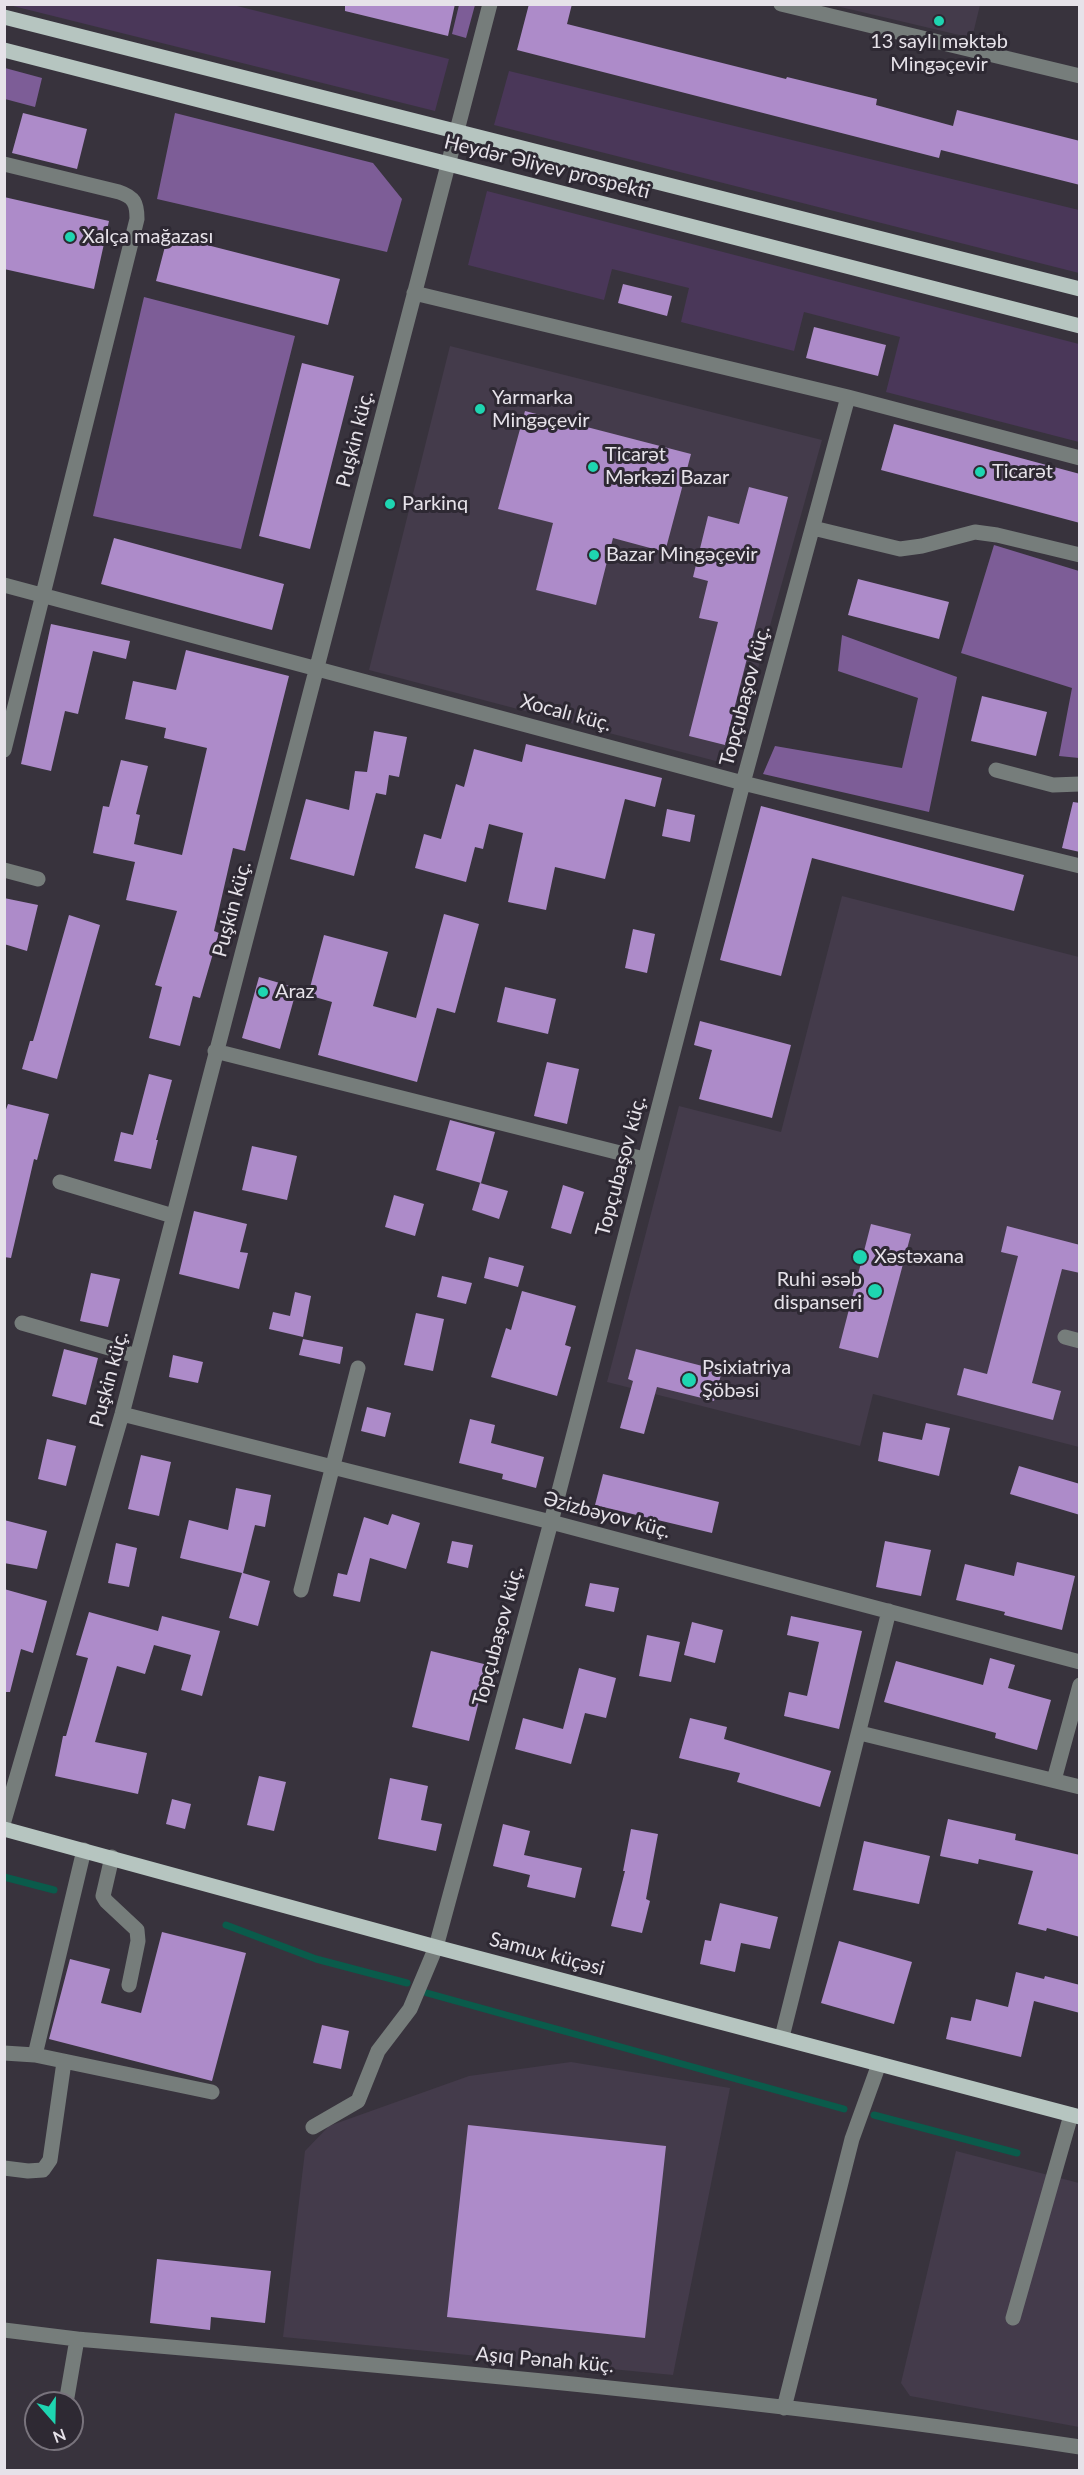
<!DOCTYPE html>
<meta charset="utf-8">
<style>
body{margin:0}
#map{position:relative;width:1084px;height:2475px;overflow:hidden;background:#38333d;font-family:Lato,sans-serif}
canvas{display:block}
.frame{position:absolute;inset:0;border:6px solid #e6e2e9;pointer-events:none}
.north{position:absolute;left:24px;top:2391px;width:60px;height:60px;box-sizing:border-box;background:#2e2933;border:2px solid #78737c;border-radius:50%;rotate:160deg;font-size:16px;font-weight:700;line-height:24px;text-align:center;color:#e6e2e9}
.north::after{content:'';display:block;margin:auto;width:21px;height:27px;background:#1ed5b1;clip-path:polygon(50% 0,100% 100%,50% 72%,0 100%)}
</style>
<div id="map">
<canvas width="1084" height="2475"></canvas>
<div class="frame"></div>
<div class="north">N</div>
</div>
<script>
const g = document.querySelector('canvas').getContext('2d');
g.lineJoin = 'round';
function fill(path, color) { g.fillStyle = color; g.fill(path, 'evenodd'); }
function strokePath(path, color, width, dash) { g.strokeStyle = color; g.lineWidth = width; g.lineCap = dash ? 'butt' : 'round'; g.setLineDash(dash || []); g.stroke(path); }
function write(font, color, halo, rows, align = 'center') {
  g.font = font + ' Lato,sans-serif'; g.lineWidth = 6; g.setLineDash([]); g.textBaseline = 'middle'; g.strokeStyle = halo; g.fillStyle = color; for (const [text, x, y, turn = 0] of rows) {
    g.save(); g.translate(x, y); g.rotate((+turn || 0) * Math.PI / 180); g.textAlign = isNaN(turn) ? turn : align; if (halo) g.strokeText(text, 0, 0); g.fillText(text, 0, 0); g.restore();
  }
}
fill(new Path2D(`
 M832 5H980L972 38Z
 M450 346 822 440 731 765 369 670Z
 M842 896 1079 957V1447L873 1394 860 1446 607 1382 679 1106 781 1132Z
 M571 2062 730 2088 673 2375 283 2337 305 2151 329 2126 469 2076Z
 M956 2151 1079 2183V2427L910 2396 901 2383Z`), '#443b4b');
fill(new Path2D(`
 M9 5H233L449 59 435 111Z
 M509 71 1079 210V273L494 125Z
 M487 191 1079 344V442L886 392 900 337 804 312 794 351 681 322 689 288 612 269 604 300 468 265Z`), '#4a3759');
fill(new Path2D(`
 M459 5H475L466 38 452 34Z
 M5 68 42 78 35 107 5 99Z
 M175 113 373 163 402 199 387 252 157 199Z
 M144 297 295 336 241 549 93 516Z
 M994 545 1079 571V758L1059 756 1072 688 961 653Z
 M842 635 957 677 929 812 763 774 775 746 902 768 918 698 838 671Z`), '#7d5d97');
strokePath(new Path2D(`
 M4 1877 54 1890
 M226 1925 316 1959 407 1983
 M427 1993 844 2109
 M874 2115 1017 2153`), '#0a5b4b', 7);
fill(new Path2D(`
 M345 4H455L448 36 345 11Z
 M529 4H572L567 24 786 79 787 77 877 99 876 105 953 126 957 110 1080 141V185L941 150 939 158 517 50Z
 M23 113 87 129 77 169 12 153Z
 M4 197 109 221 94 289 4 269Z
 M168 235 340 279 328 325 156 281Z
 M623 284 672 296 667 316 618 303Z
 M814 327 886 345 878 376 806 358Z
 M302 363 354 376 310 549 259 536Z
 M525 411 691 454 665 552 613 538 596 605 536 590 553 523 498 509Z
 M894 424 1080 474V523L881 470Z
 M749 487 788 497 725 745 689 736 718 622 699 618 708 581 693 577 708 516 739 524Z
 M114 538 284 584 272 630 101 584Z
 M858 579 949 602 939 639 848 615Z
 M51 624 130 641 126 659 93 651 78 714 65 711 51 771 21 764Z
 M186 650 289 676 245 851 233 848 214 931 219 933 200 998 193 996 180 1046 149 1038 162 987 155 985 177 911 126 900 135 862 93 853 103 806 109 807 121 760 148 766 136 814 140 815 134 844 182 855 207 748 164 738 166 728 125 719 133 681 176 690Z
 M982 696 1047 712 1036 756 971 741Z
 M374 731 407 737 399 777 389 775 386 795 376 793 354 876 290 859 306 799 349 810 355 771 367 772Z
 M526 744 662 778 655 807 625 799 605 879 555 867 546 910 508 902 523 833 489 824 483 849 475 847 466 882 415 868 424 834 441 839 456 784 464 787 474 749 522 762Z
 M1073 802 1080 803V852L1062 848Z
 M761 806 1024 875 1014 911 812 858 781 976 720 960Z
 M667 809 695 815 690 842 662 836Z
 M4 898 38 905 27 951 4 944Z
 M444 914 479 924 455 1013 437 1008 417 1082 318 1055 332 1002 308 995 324 935 388 952 373 1006 416 1018Z
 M69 915 100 925 57 1079 22 1069 30 1041H33L36 1031Z
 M633 929 655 934 647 973 625 968Z
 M259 977 297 988 280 1049 242 1038Z
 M505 987 556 999 548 1034 497 1022Z
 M700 1021 791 1045 772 1118 699 1099 712 1050 694 1045Z
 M547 1062 579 1069 567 1124 534 1116Z
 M149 1074 172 1080 156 1140H158L151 1169 114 1161 121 1132 133 1135Z
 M8 1104 49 1114 37 1160 34 1159 11 1258 4 1257V1115Z
 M450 1120 495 1132 481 1183 436 1170Z
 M252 1146 297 1156 287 1200 242 1190Z
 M480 1183 508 1191 499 1219 472 1210Z
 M563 1185 584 1192 571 1234 551 1228Z
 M394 1195 424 1204 415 1236 385 1227Z
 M194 1211 247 1224 240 1252 248 1253 239 1289 179 1274Z
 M871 1224 911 1234 878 1358 839 1348Z
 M1007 1226 1080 1245V1273L1062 1269 1032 1383 1061 1391 1053 1420 957 1395 964 1368 987 1374 1018 1256 1001 1252Z
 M489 1257 524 1266 518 1287 484 1278Z
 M91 1273 120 1279 108 1327 80 1321Z
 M442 1276 472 1283 466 1304 437 1297Z
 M522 1291 576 1306 565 1345 571 1347 557 1396 491 1377 506 1328 511 1330Z
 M295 1292 311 1296 303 1337 269 1329 273 1312 290 1316Z
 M416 1313 444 1319 433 1371 404 1365Z
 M303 1339 343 1347 340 1364 299 1355Z
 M64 1349 98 1358 86 1405 52 1396Z
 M636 1349 722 1371 714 1401 657 1387 644 1434 620 1428 633 1381 628 1379Z
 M173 1355 203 1362 198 1383 169 1377Z
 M367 1407 391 1413 385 1437 361 1431Z
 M470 1419 495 1425 491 1443 544 1457 536 1488 502 1479 503 1474 459 1463Z
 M926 1423 950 1428 939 1476 878 1461 883 1432 922 1440Z
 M47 1439 76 1446 66 1486 38 1479Z
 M141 1455 171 1462 159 1516 128 1509Z
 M1019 1466 1080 1484V1515L1010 1494Z
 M603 1474 719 1502 712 1533 595 1505Z
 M236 1488 271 1495 265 1527 255 1525 243 1573 270 1581 258 1626 229 1618 242 1573 180 1558 189 1520 228 1530Z
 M392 1514 420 1523 406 1569 370 1558 360 1602 333 1596 338 1573 347 1575 364 1517 388 1525Z
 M4 1520 47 1531 37 1569 4 1563Z
 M452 1541 473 1545 468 1568 447 1563Z
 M885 1541 931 1550 921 1596 876 1587Z
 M116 1543 137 1548 129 1587 108 1583Z
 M1017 1562 1075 1576 1062 1630 1004 1615 1005 1612 956 1600 965 1564 1014 1576Z
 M590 1583 619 1588 614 1612 585 1606Z
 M4 1589 47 1601 33 1653 21 1649 10 1692H4Z
 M89 1612 158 1631 162 1616 220 1631 202 1696 181 1690 191 1655 154 1645 145 1674 117 1666 95 1742 147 1753 138 1794 55 1776 63 1736H66L88 1658 76 1655Z
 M791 1616 862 1631 839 1729 784 1716 789 1692 807 1696 819 1642 787 1635Z
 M692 1622 723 1630 715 1663 684 1655Z
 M647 1635 680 1642 671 1682 639 1676Z
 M431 1651 488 1665 469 1741 412 1727Z
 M990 1658 1015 1665 1008 1688 1051 1700 1037 1750 995 1738 996 1733 884 1702 896 1661 983 1685Z
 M579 1668 616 1678 606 1718 585 1713 571 1764 515 1749 523 1718 563 1729Z
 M690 1718 727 1727 724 1739 831 1771 820 1807 737 1782 740 1773 679 1758Z
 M259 1776 286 1782 274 1831 247 1825Z
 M390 1778 428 1786 421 1820 442 1824 436 1851 378 1839Z
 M172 1799 191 1804 185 1829 166 1824Z
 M948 1819 1016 1834 1015 1840 1080 1855V1937L1047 1928 1046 1931 1018 1924 1033 1871 979 1859 978 1864 940 1856Z
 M503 1824 530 1831 524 1855 582 1868 575 1898 527 1887 530 1875 493 1866Z
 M631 1829 658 1834 646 1899 650 1901 642 1933 611 1926 625 1871H623Z
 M864 1841 930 1856 919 1904 853 1890Z
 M720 1903 778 1917 770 1949 741 1943 735 1972 700 1964 705 1940 711 1941Z
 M162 1932 246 1953 212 2081 49 2039 70 1959 110 1969 101 2003 141 2013Z
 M839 1941 912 1962 894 2024 821 2003Z
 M1016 1972 1044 1979 1045 1976 1080 1985V2013L1034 2001 1021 2057 946 2039 951 2017 971 2021 976 1999 1008 2007Z
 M322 2025 349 2031 341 2069 313 2063Z
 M468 2125 666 2146 645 2338 447 2317Z
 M157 2259 271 2271 265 2323 211 2317 210 2330 150 2323Z`), '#ad8bc9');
strokePath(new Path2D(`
 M781 4 1080 76
 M4 164 119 192C134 197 137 203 137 219L4 750
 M414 293 848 397 1080 458
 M813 528 900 549 922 546 975 532 997 535 1080 555
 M4 585 743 783 1080 866
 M996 770 1053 785 1080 784
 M4 870 38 879
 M215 1051 644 1159
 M60 1182 173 1216
 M22 1323 137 1356
 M1065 1337 1080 1341
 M122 1414 551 1522 1080 1662
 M301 1590 358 1368
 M860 1733 1080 1787
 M1054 1780 1080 1685
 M4 1821 122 1414 490 4
 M112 1857 103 1896 106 1901 137 1930 138 1941 129 1985
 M782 2037 889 1611
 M4 2053 35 2055 212 2092
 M35 2055 84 1850
 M313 2127 358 2101 378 2051 410 2009 436 1947 551 1522 743 783 848 397
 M4 2168 28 2171 43 2170 50 2160 64 2062
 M1013 2318 1071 2115
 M4 2330 77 2339C412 2368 747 2396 1080 2447
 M66 2403 77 2339
 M784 2408 852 2139 879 2064`), '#767d7b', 15);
strokePath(new Path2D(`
 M4 17 1080 289
 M4 50 1080 326
 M4 1829 436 1947 1080 2117`), '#b6c5c0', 15);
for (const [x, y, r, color] of [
 [939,21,6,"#1ed5b1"],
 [70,237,6,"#1ed5b1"],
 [480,409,6,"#1ed5b1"],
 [593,467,6,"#1ed5b1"],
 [980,472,6,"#1ed5b1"],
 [390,504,6,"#1ed5b1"],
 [594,555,6,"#1ed5b1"],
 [263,992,6,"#1ed5b1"],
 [860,1257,8,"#1ed5b1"],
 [875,1291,8,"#1ed5b1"],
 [689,1380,8,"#1ed5b1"]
]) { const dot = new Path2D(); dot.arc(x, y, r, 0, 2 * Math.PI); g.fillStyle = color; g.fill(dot); strokePath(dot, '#2e2933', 2); }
write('20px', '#e6e2e9', '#2e2933', [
 ["13 saylı məktəb",939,42,"center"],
 ["Mingəçevir",939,65,"center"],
 ["Xalça mağazası",82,237],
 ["Yarmarka",492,398],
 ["Mingəçevir",492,421],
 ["Ticarət",605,455],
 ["Mərkəzi Bazar",605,478],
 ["Ticarət",992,472],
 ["Parkinq",402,504],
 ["Bazar Mingəçevir",606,555],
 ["Araz",275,992],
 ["Xəstəxana",874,1257],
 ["Ruhi əsəb",862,1280,"right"],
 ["dispanseri",862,1303,"right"],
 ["Psixiatriya",702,1368],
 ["Şöbəsi",702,1391]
], 'left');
write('20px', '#e6e2e9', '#2e2933', [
 ["Heydər Əliyev prospekti",547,167,14],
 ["Puşkin küç.",355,439,-76],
 ["Topçubaşov küç.",745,696,-75],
 ["Xocalı küç.",566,713,15],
 ["Puşkin küç.",232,909,-75],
 ["Topçubaşov küç.",621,1166,-75],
 ["Puşkin küç.",109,1379,-75],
 ["Əzizbəyov küç.",607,1515,15],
 ["Topçubaşov küç.",498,1636,-75],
 ["Samux küçəsi",547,1954,15],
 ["Aşıq Pənah küç.",545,2360,5]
]);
</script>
